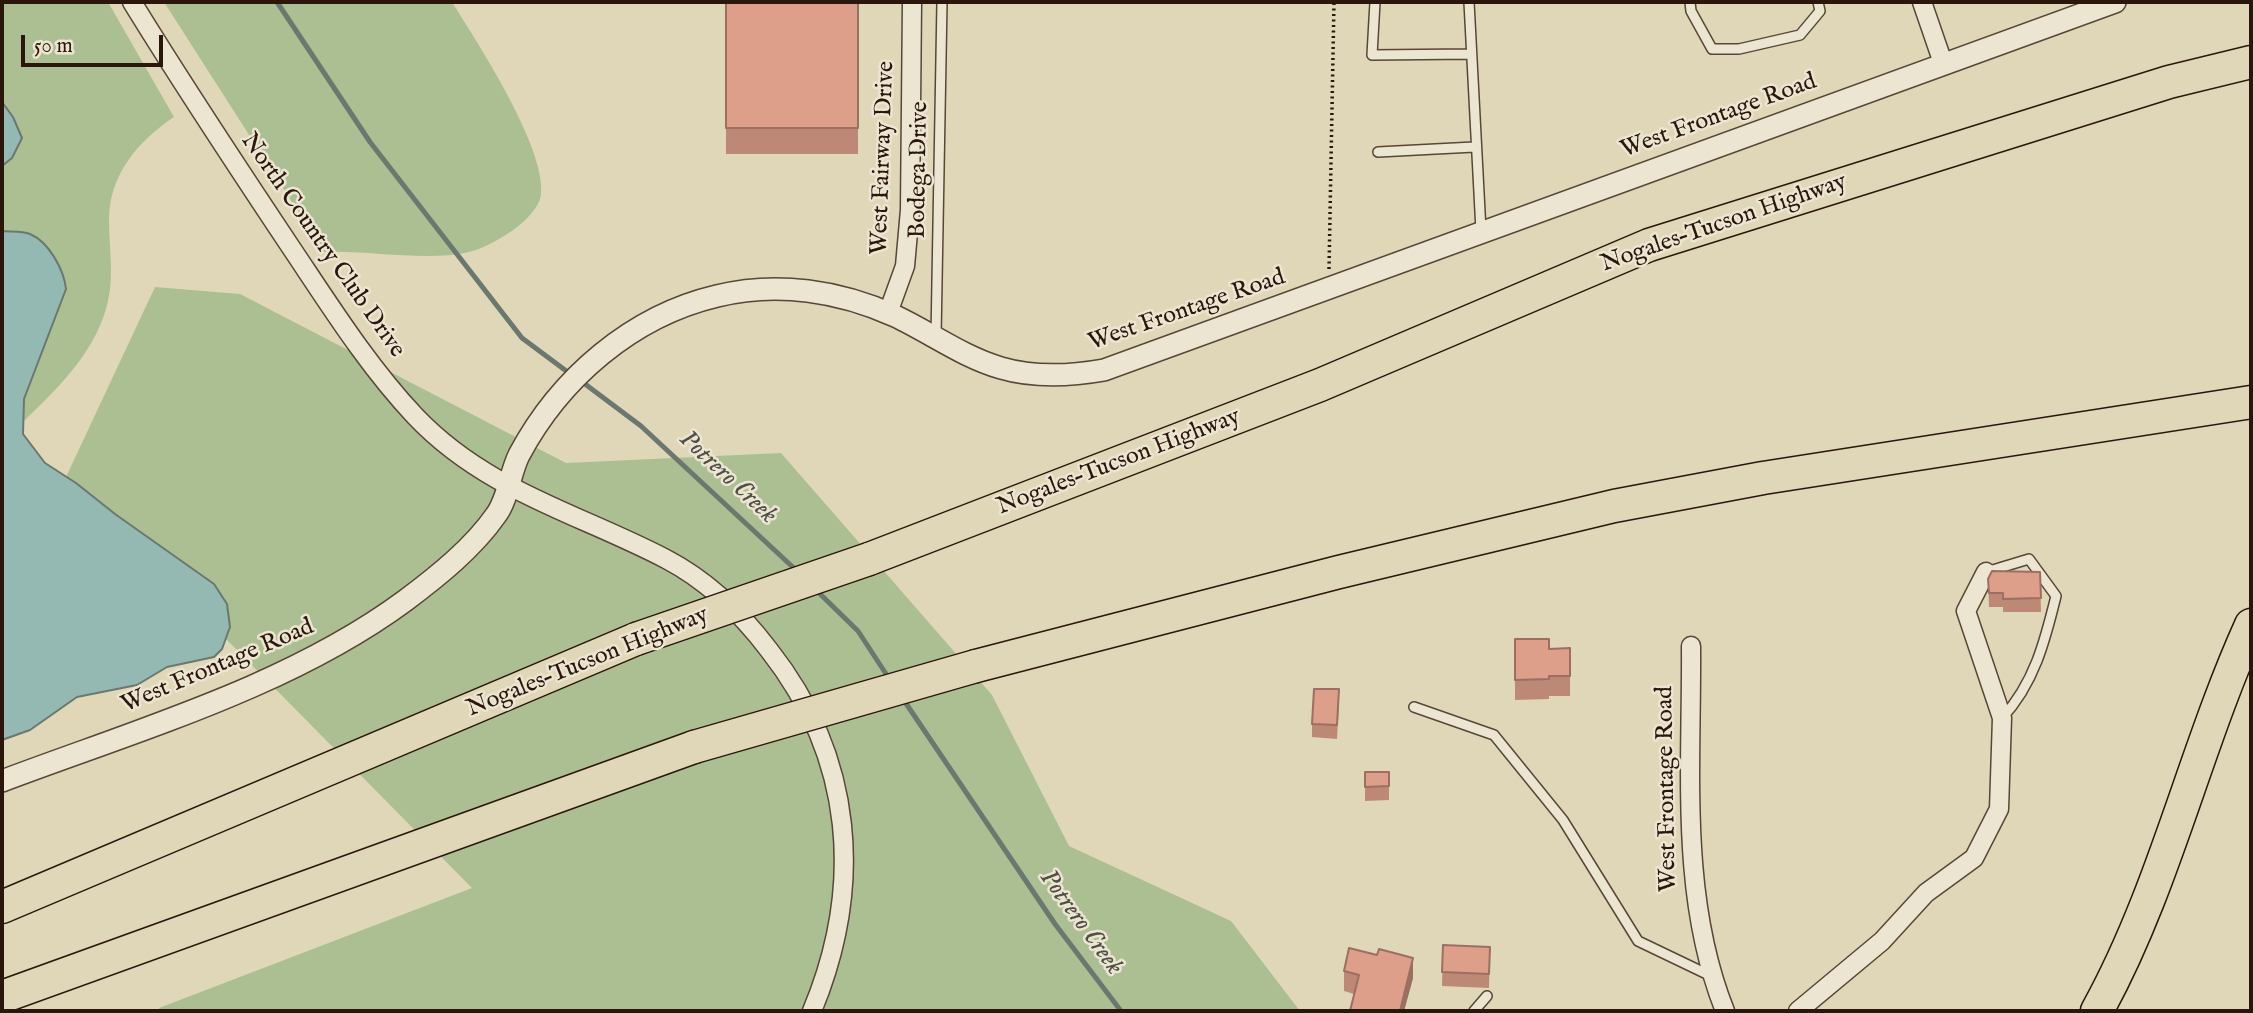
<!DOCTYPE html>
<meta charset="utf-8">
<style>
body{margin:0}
#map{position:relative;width:2253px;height:1013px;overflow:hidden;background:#e0d7b8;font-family:"IM FELL English",serif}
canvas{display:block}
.frame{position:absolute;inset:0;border:4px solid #2b160b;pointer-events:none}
.scale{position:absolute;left:21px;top:35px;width:142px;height:32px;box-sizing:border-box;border:4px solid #2b160b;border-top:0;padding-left:9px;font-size:21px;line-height:24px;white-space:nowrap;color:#2b160b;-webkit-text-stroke:5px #ebe5d1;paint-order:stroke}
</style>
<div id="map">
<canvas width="2253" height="1013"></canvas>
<div class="frame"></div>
<div class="scale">50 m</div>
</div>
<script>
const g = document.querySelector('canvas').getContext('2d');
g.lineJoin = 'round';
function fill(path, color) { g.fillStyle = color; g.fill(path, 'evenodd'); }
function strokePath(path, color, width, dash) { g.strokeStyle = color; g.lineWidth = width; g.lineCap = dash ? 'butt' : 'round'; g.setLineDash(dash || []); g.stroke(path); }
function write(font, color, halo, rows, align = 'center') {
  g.font = font + ' "IM FELL English",serif'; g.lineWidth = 5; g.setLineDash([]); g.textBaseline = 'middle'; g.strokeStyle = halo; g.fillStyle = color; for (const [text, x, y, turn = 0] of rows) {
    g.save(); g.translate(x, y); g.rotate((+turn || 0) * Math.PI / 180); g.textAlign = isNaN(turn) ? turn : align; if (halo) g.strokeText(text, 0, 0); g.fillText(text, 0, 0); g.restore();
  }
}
fill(new Path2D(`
 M2 2H108L174 117C138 141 109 175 109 220 109 247 114 275 108 301 97 351 58 388 23 422L24 399 66 289C64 270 49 242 30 234 21 231 11 232 2 231Z
 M164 2H452C477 42 547 149 541 195 537 220 491 247 469 252 425 262 369 250 324 252Z
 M155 287 240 294 566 463 781 453 992 695 1069 846 1231 921 1300 1011H159V1008L472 888 66 477Z`), '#acbf93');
const water = new Path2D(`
 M2 102 13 117 22 138 12 158 2 166Z
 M2 231C11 232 22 231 30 234 49 242 64 270 66 289L24 399 23 434 45 463 76 483 115 514 214 584 227 604 230 627 222 649 214 657 167 667 137 685 77 697 30 730 2 740Z`);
fill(water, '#94b9b3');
strokePath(water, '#6a7870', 2);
strokePath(new Path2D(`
 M277 2 370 142 522 338 573 376
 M581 381 641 426 797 571
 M814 588 858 631 890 680
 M903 699 1055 924 1121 1011`), '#6a7870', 5);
const service = new Path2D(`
 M1375 2 1372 55 1470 54
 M1469 2 1481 231
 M1690 2 1691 11 1712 49H1739L1800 35 1820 11 1818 2
 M1378 152 1474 147
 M936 337 942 2
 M1986 572 2029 559 2056 596C2045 641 2034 684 2002 718
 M1414 707 1494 735 1563 820 1638 941 1711 976
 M1474 1011 1487 996`);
const minor = new Path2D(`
 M132 2C183 85 236 165 290 246 329 304 367 365 415 416 486 491 578 513 666 559 708 581 741 613 769 650 854 758 864 886 812 1011
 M1922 2 1943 63
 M888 313 905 266 910 210 912 2
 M1691 646C1692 768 1679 896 1725 1011
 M1798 1011 1882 941 1926 893 1974 858 1999 809 2002 718 1966 611 1986 572`);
const tertiary = new Path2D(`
 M2 781C137 730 290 686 406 600 438 576 473 548 496 515 508 499 510 473 519 455 560 378 632 316 717 296 777 281 840 291 895 316 931 333 963 357 1001 368 1035 378 1070 376 1104 370L2115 2`);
const motorway = new Path2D(`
 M869 559 1320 385 1649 245 2169 82 2251 62
 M976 666 1339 572 1614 506 1763 478 2251 402
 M2 907 636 639
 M2 997 694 747
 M2097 1011C2164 890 2194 751 2251 625`);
strokePath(service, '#584636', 12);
strokePath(minor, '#584636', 21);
strokePath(tertiary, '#584636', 24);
strokePath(motorway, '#2b160b', 35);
strokePath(new Path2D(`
 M1329 269 1334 2`), '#2b160b', 3.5, [2, 3.5]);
strokePath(service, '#ebe5d1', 9);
strokePath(minor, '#ebe5d1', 18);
strokePath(tertiary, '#ebe5d1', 21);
strokePath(motorway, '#e0d7b8', 32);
const motorwayBridge = new Path2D(`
 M636 639 869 559
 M694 747 976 666`);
strokePath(motorwayBridge, '#2b160b', 35, []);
strokePath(motorwayBridge, '#e0d7b8', 32);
fill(new Path2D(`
 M726 2H858V154H726Z
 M2040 572 2041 612H2003V607H1989L1988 579Z
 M1515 639 1549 649 1570 676V696H1549V699L1515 700Z
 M1339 703 1337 739 1312 737V724Z
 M1365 772H1389V800L1365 801Z
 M1443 945 1490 947 1489 988 1442 986Z
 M1344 971 1413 978 1404 1011H1350L1354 994 1344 991Z`), '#be8877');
fill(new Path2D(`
 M1413 958V978L1404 1011H1400Z`), '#9b6f61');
const building = new Path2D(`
 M726 2H858V128H726Z
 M1992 571 2040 572 2041 598 2003 599V593H1989L1988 579Z
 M1515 639H1549V649L1570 648V676H1549V679L1515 680Z
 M1314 689H1339L1337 725 1312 724Z
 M1365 772H1389V786L1365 787Z
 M1443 945 1490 947 1489 974 1442 972Z
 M1349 948 1377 955 1379 949 1413 958 1400 1011H1350L1359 975 1344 971Z`);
fill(building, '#dd9e8a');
strokePath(building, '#9b6f61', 2);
write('24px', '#2b160b', '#ebe5d1', [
 ["West Frontage Road",1719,117,-20],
 ["West Fairway Drive",884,158,-88],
 ["Bodega Drive",920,170,-89],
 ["Nogales–Tucson Highway",1724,224,-19],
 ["North Country Club Drive",322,246,55],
 ["West Frontage Road",1187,311,-19],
 ["Nogales–Tucson Highway",1119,463,-21],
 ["Nogales–Tucson Highway",588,663,-22],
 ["West Frontage Road",218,667,-23],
 ["West Frontage Road",1668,789,-91]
]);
write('italic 26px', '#504f46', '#ebe5d1', [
 ["Potrero Creek",727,478,43],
 ["Potrero Creek",1080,923,54]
]);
</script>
